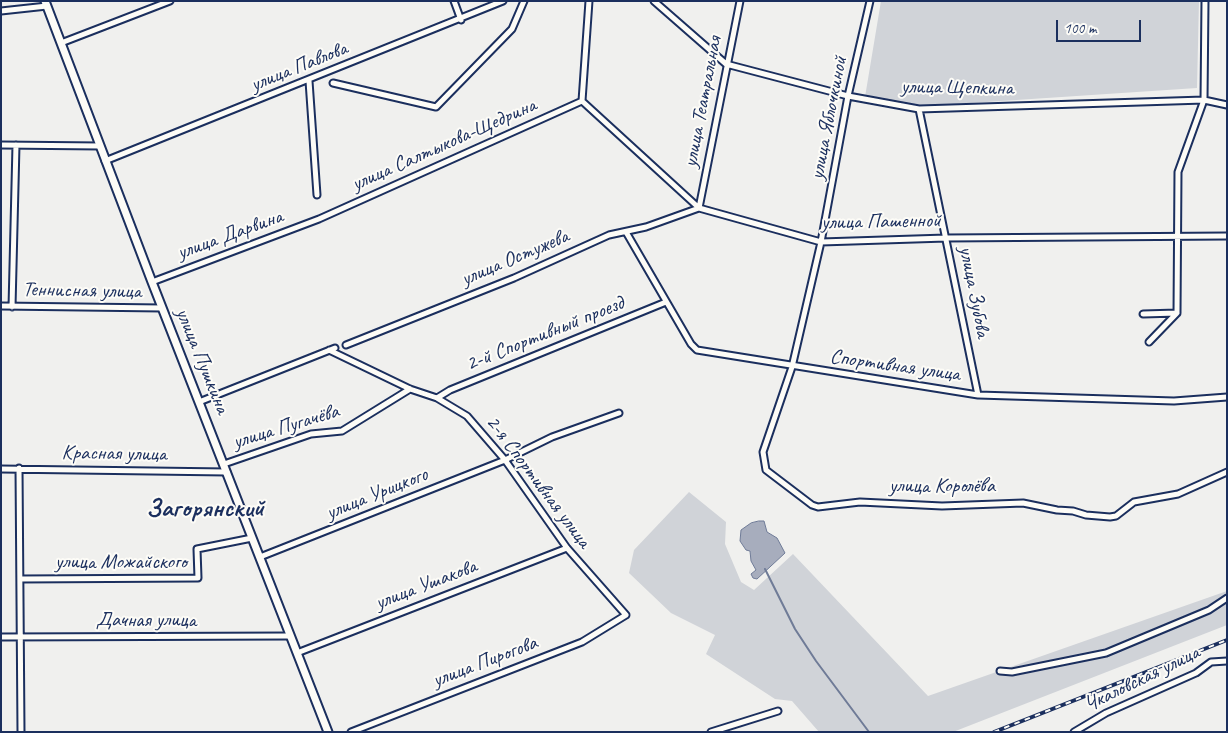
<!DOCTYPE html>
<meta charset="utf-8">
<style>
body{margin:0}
#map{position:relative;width:1228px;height:733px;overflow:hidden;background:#f0f0ee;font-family:Caveat,sans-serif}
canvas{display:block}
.frame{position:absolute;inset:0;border:2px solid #1b2f5e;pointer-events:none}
.scale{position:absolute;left:1056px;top:20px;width:85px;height:22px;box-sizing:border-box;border:2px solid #1b2f5e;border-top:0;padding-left:6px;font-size:15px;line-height:18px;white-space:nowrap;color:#1b2f5e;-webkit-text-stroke:4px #fdfcf7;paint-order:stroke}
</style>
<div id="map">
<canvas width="1228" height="733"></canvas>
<div class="frame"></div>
<div class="scale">100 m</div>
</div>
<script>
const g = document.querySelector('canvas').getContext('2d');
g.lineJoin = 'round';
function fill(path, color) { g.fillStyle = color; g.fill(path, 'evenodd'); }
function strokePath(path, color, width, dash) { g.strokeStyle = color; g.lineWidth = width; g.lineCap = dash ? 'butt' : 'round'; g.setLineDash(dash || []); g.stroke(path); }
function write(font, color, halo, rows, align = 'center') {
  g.font = font + ' Caveat,sans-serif'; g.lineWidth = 4; g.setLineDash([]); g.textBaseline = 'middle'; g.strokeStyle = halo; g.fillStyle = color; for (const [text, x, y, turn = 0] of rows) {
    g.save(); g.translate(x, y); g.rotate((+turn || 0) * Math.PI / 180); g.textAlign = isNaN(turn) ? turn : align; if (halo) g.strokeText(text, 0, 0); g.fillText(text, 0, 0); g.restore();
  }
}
fill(new Path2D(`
 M881 1H1199L1197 88 926 106 865 97Z
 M689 492 726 522 725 544 741 582 754 590 793 554 928 696 1227 591V625L953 732H819L792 701 775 699 706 654 715 635 671 613 629 573 634 550Z`), '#d0d3d8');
const water = new Path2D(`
 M759 521H764L767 532 777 538 785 553 757 579 753 578 751 574 756 570 751 561 750 551 746 550 740 541 741 530 751 523Z`);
fill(water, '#a7adbd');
strokePath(water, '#6f7b97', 1);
strokePath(new Path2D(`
 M765 569 795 629 816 661 869 732`), '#6f7b97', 2);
const street = new Path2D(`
 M454 1 461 20
 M654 1 726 64 848 96 919 109 1204 100 1227 105
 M870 1 848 96 821 242 792 367 763 452 766 470 812 505 818 507 860 502 942 506 1023 503 1057 510 1073 511 1086 515 1110 517 1116 516 1134 502 1178 494 1227 472
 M1 11 47 6
 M61 43 170 1
 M309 81 317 195
 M333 83 436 107 512 29 524 1
 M582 101 699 208 821 242 946 238 1227 236
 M582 101 589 1
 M919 109 978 395
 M1 145 100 146
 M105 161 503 1
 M626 232 691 344 697 350 978 395 1174 401 1227 397
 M152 282 319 219 582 101
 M1 306 162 308
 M12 307 16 145
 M1143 314 1177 313 1178 172 1204 100 1205 1
 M1149 342 1177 313
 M346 345 514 278 609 235 646 227 699 208 740 1
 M329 350 410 389 437 398 467 416 505 460 567 548 626 615 582 642 351 732
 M437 398 450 390 666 302
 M199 402 335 348
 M224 464 311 434 342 431 410 389
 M19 468 21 732
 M1 469 227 472
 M260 557 505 460 552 437 619 413
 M20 579 198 578 197 549 252 538
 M1 637 290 636
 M297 653 567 548
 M1000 671 1012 672 1106 653 1209 610 1227 598
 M711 732 778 711
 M1074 732 1106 713 1196 673 1211 662 1227 661`);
const secondary = new Path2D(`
 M45 1 152 282 328 732`);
strokePath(street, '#1b2f5e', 9);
strokePath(secondary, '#1b2f5e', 11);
strokePath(street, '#fdfcf7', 5);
strokePath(secondary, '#fdfcf7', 7);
const rail = new Path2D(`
 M994 732 1227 640`);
strokePath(rail, '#1b2f5e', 4);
strokePath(rail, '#fdfcf7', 2, [5.5]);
write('21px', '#1b2f5e', '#fdfcf7', [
 ["улица Павлова",299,67,-22],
 ["улица Щепкина",957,88,1],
 ["улица Театральная",703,102,-79],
 ["улица Яблочкиной",829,118,-79],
 ["улица Салтыкова-Щедрина",444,145,-24],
 ["улица Пашенной",881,222,-1],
 ["улица Дарвина",230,235,-20],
 ["улица Остужева",515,258,-23],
 ["Теннисная улица",82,291,1],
 ["улица Зубова",974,292,79],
 ["2-й Спортивный проезд",545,334,-22],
 ["улица Пушкина",202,361,68],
 ["Спортивная улица",895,366,8],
 ["улица Пугачёва",286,427,-17],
 ["Красная улица",114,454,1],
 ["2-я Спортивная улица",538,482,53],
 ["улица Королёва",942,486],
 ["улица Урицкого",377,494,-22],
 ["улица Можайского",121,562],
 ["улица Ушакова",426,585,-21],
 ["Дачная улица",146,620],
 ["улица Пирогова",485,662,-21],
 ["Чкаловская улица",1142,679,-26]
]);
write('bold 26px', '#1b2f5e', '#fdfcf7', [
 ["Загорянский",205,509]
]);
</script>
